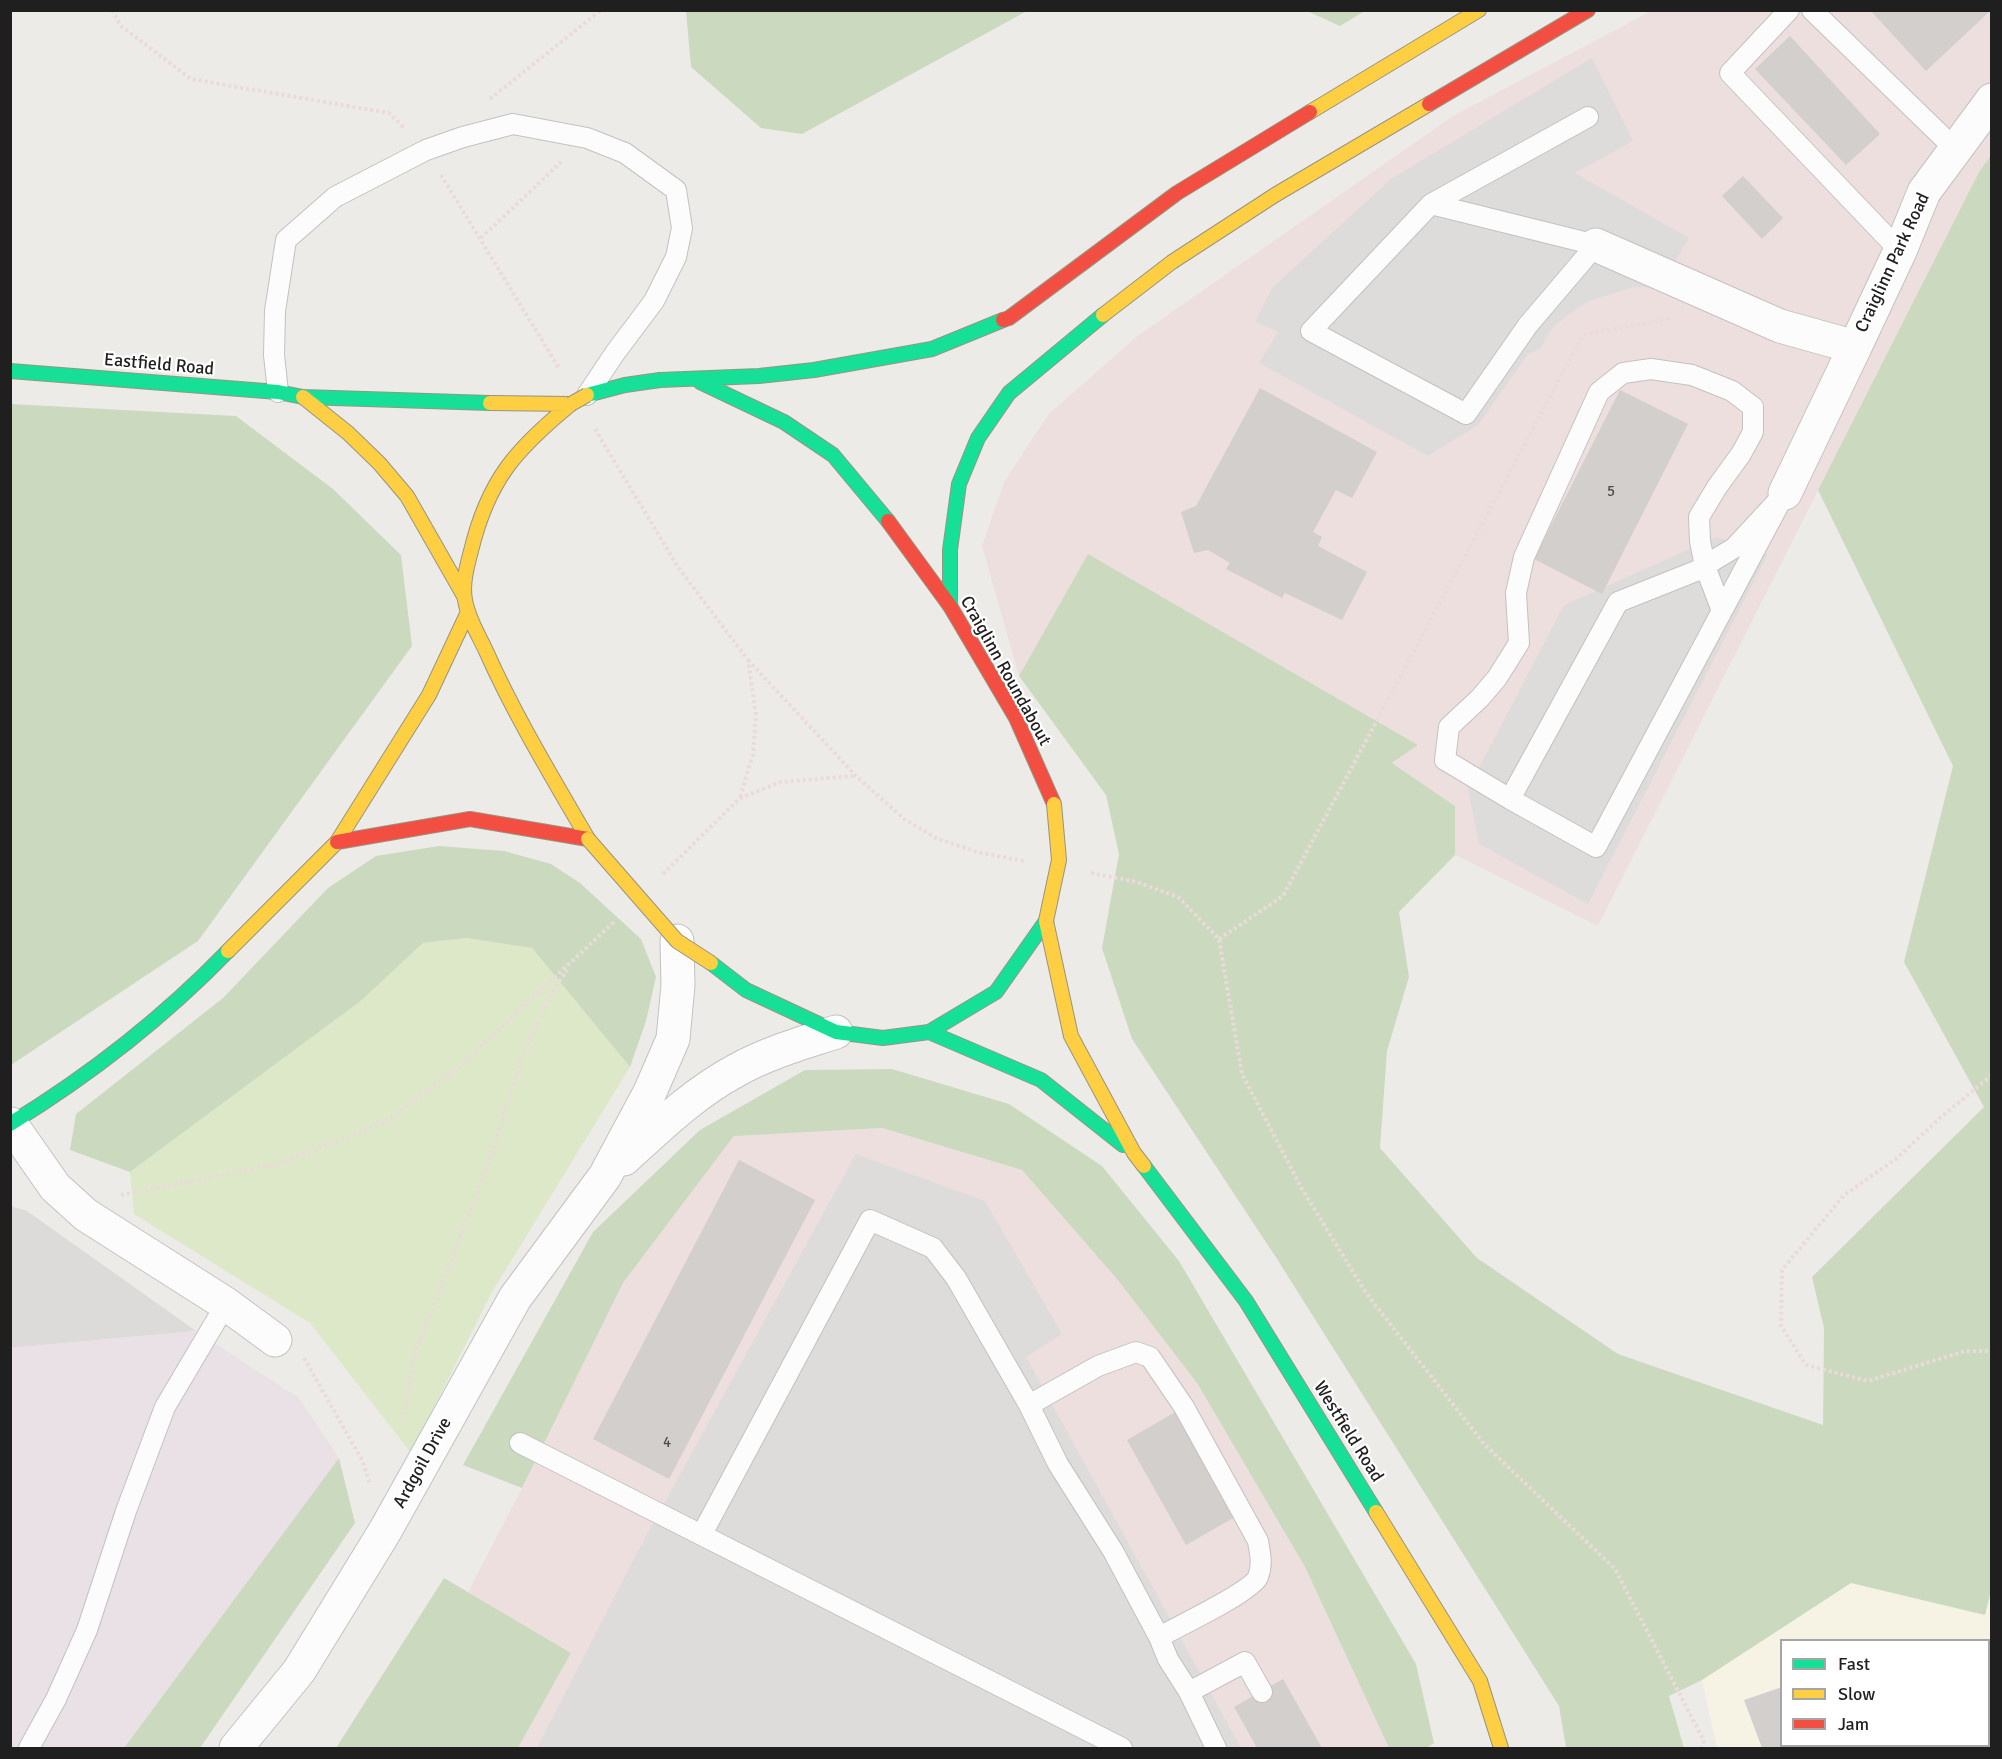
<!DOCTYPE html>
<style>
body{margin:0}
#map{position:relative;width:2002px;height:1759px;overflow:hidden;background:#edebe8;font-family:Signika,sans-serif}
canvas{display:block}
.frame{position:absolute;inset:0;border:12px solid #1f1f1f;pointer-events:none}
.legend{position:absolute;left:1780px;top:1639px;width:210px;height:108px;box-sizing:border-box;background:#fff;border:2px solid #a5a5a5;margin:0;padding:8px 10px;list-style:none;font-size:18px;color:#1f1f1f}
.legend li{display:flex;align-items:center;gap:12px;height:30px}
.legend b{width:30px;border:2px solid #a5a5a5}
</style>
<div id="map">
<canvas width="2002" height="1759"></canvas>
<div class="frame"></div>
<ul class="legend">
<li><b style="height:8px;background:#16e098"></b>Fast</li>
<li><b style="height:8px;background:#ffcf43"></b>Slow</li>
<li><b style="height:8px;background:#f24e42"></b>Jam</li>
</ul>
</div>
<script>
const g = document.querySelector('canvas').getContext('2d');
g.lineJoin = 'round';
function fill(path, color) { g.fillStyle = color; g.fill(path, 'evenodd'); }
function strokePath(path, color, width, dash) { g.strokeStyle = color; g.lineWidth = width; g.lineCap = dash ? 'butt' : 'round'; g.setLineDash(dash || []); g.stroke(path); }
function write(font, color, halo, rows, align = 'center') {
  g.font = font + ' Signika,sans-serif'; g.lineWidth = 4.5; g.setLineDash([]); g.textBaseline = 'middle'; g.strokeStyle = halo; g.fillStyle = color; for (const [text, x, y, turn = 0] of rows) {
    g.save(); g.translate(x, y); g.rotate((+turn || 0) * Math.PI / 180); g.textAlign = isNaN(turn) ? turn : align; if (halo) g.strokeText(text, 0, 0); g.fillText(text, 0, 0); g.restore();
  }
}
fill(new Path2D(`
 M11 1206 27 1211 196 1331 11 1348Z`), '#dcdbd9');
fill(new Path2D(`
 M1651 11H1991V155L1979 172 1598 926 1455 855V806L1392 763 1418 745 1088 555 1019 676 982 546 1004 482 1048 415 1136 337 1453 116Z
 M882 1128 1022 1170 1117 1279 1197 1383 1305 1567 1389 1748H518L571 1653 468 1592 522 1488 623 1283 735 1135Z`), '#eedfdf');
fill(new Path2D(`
 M196 1331 299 1398 339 1458 124 1748H11V1348Z`), '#eae1e7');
fill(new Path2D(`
 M1851 1583 1985 1615 1991 1587V1748H1717L1702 1680ZM1782 1640H1988V1746H1782Z`), '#f6f3e4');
fill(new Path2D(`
 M466 938 532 948 630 1067 492 1292 411 1453 310 1323 134 1214 130 1172 362 1000 423 943Z`), '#dde8c9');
fill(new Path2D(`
 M686 11V10L1027 11 802 134 761 128 691 67Z
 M1307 11 1365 10V11L1340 26Z
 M1991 155 1992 1587 1985 1615 1851 1583 1702 1680 1669 1696 1684 1748H1566L1559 1706 1277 1259 1132 1039 1102 948 1119 854 1106 795 1019 676 1088 554 1418 745 1392 763 1455 806V855L1399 912 1409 977 1387 1051 1380 1148 1477 1258 1618 1354 1823 1425 1824 1328 1812 1277 1984 1107 1904 962 1953 766 1818 490 1979 172Z
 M11 404 236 416 333 489 401 555 412 646 198 941 11 1065Z
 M439 846 504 851 551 864 580 883 641 939 656 977 646 1021 630 1067 532 948 466 938 423 943 362 1000 130 1172 70 1150 76 1114 223 998 328 888 376 856Z
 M892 1069 1009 1104 1102 1166 1179 1261 1416 1664 1434 1743 1427 1748H1389L1305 1567 1197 1383 1117 1279 1022 1170 882 1128 734 1136 623 1283 522 1488 463 1465 593 1232 700 1130 805 1070Z
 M339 1458 355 1523 200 1748H124Z
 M444 1578 571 1653 518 1748H336Z`), '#cbdabf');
fill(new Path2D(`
 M1592 58 1633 141 1575 173 1689 238 1659 288 1634 287 1612 294 1589 301 1568 315 1553 327 1540 349 1528 354 1478 425 1428 456 1259 363 1278 332 1255 321 1273 287 1391 179Z
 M1717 537 1768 554 1588 904 1479 844 1468 789 1564 605Z
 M856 1154 985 1201 1062 1334 1026 1357 1241 1748H537L638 1551Z`), '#dddcdb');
fill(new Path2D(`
 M1870 10H1991L1926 71Z
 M1790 36 1880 134 1846 165 1755 69Z
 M1743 176 1783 218 1762 239 1722 196Z
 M1260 388 1377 452 1352 498 1336 490 1313 532 1322 537 1318 546 1367 572 1342 620 1285 593 1282 598 1226 569 1230 563 1208 550 1194 553 1181 512 1196 506Z
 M1620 390 1688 424 1602 594 1534 559Z
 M739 1160 815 1200 669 1479 593 1439Z
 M1184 1407 1242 1513 1186 1545 1127 1440Z
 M1283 1679 1322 1748H1257L1234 1707Z
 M1782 1687V1746H1802L1794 1748H1762L1744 1700Z`), '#d2cfcc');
const lane = new Path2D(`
 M1789 10 1730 73 1900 251
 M1812 10 1955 149
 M1431 204 1596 245 1528 325 1466 414 1311 331Z
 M1431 204 1588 117
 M278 392 274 355 275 311 286 240 335 197 426 150 463 137 513 124 587 138 625 153 676 190 682 228 676 257 654 301 615 353 587 395
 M1785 493 1596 847 1510 799 1618 602 1696 571 1734 548Z
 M1510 799 1445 760 1449 727 1480 698 1497 678 1519 643 1516 593 1524 557 1599 392 1623 373 1651 369 1692 375 1732 391 1753 407V432L1741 454 1717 487 1699 517 1700 541 1705 566 1722 611
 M1029 1405 1098 1366 1136 1352 1150 1357 1184 1407 1258 1541C1260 1554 1263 1564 1258 1577 1251 1592 1177 1627 1159 1637
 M520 1443 1122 1748
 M702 1534 870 1220 933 1248 956 1278 1029 1405 1058 1464 1113 1551 1159 1637 1168 1659 1189 1692 1216 1748
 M1189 1692 1245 1662 1262 1692
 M29 1748 56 1699 87 1630 126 1511 165 1407 226 1304`);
const street = new Path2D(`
 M1596 245 1780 326 1855 347 1900 251 1924 192 1992 100
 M1785 493 1855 347
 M11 1124 55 1187 86 1215 226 1304 275 1340
 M624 1159C660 1126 694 1093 737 1070 767 1053 803 1043 836 1032
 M236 1748 299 1671 385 1531 515 1298 605 1176 650 1092 673 1039 678 985 677 941`);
const fast = new Path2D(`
 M10 371 278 392 303 397 490 403
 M700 382 784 422 833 455 888 521
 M587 395 625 385 660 380 759 376 814 370 932 349 1003 320
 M950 606V550L959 484 978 438 1009 393 1103 315
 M711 963 746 990 836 1032 883 1038 929 1032 996 992 1046 921
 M929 1032 1041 1080 1123 1145
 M10 1124C90 1075 163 1018 228 951
 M1144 1166 1246 1301 1376 1512`);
const slow = new Path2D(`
 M1310 112 1479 10
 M1103 315 1172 262 1275 195 1429 104
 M303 397 348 433 379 463 407 496 464 596
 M490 403 571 404
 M571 404C516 449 488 480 471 551 467 566 462 584 465 600 468 618 478 634 486 651 515 716 552 777 588 839
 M1046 921 1071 1036 1134 1153 1144 1166
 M228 951 337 842 429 695 468 612
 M1376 1512 1480 1681 1501 1748`);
const jam = new Path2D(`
 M1429 104 1588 10
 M1003 320 1009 318 1177 193 1310 112
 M888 521 950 606 1016 718 1054 804
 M337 842 470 819 588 839`);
strokePath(lane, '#c3c2c0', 22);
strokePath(street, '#c3c2c0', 35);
strokePath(fast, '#979581', 16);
strokePath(slow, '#979581', 16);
strokePath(jam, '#979581', 16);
strokePath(new Path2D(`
 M112 10 121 26 191 79 389 113 405 129
 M490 99 601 10
 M441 175 559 368
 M481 238 561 162
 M595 429 678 567 748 660 756 715 753 754 740 798
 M748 660 856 776 904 819 936 838 977 852 1024 861
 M1091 873 1137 882 1178 897 1219 939 1242 1074 1302 1189 1366 1293 1484 1444 1615 1569 1704 1741 1702 1748
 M663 874 740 798 781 782 855 776
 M1219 939 1283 896 1583 335 1671 318
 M1992 1075 1940 1118 1896 1159 1844 1195 1782 1270 1781 1326 1806 1365 1868 1381 1965 1351H1992
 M121 1195 275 1165 386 1122 462 1064 615 921
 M304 1358 362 1460 370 1484
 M404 1421 412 1362 489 1161 523 1054 553 991 567 970`), '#eadada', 4, [3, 3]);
strokePath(lane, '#fcfcfc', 20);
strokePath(street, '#fcfcfc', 33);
strokePath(fast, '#16e098', 14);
strokePath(slow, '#ffcf43', 14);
strokePath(jam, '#f24e42', 14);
const slowBridge = new Path2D(`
 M571 404 587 395
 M588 839 677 941 711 963
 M1046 921 1059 860 1054 804`);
strokePath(slowBridge, '#979581', 16, []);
strokePath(slowBridge, '#ffcf43', 14);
write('15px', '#4c4b4a', null, [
 ["5",1611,492],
 ["4",667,1443]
]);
write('18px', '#1f1f1f', '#fff', [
 ["Craiglinn Park Road",1893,263,-65],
 ["Eastfield Road",159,365,5],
 ["Craiglinn Roundabout",1005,671,61],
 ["Westfield Road",1348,1432,58],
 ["Ardgoil Drive",423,1463,-61]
]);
</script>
